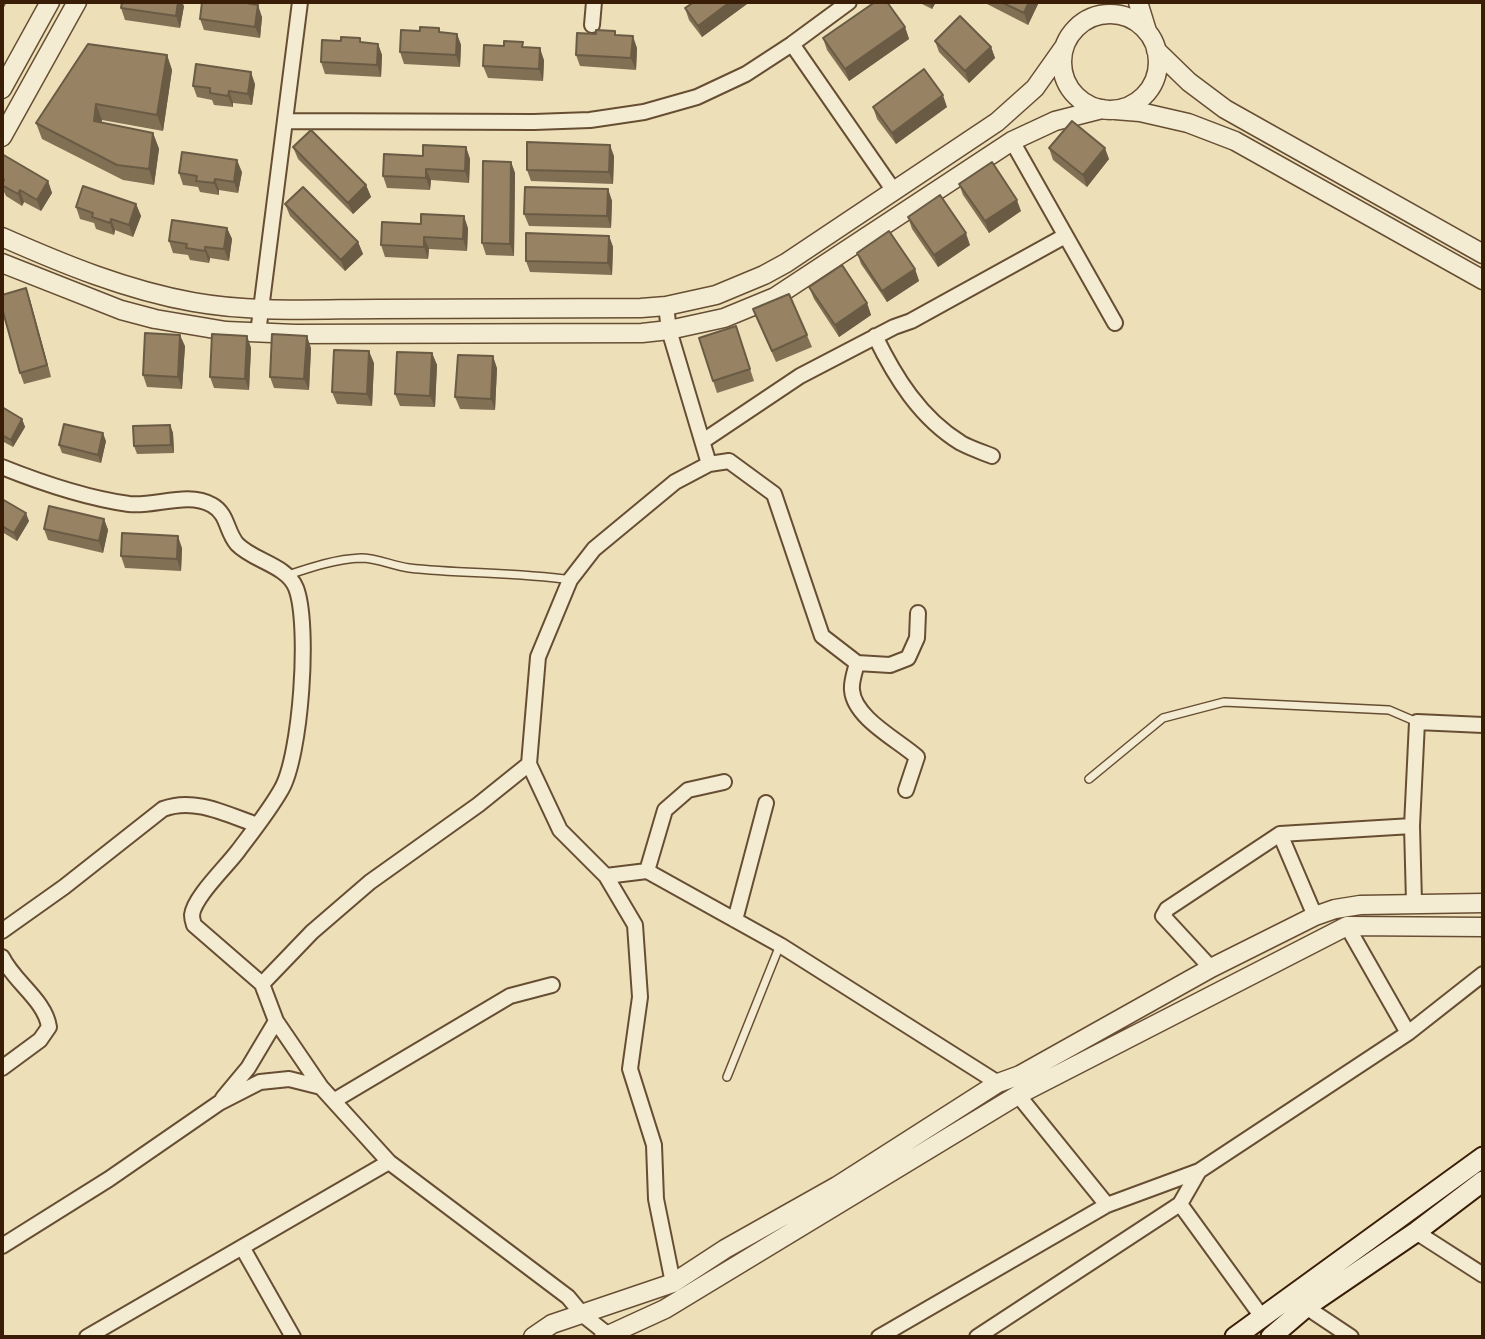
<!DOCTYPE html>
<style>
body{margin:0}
#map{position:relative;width:1485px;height:1339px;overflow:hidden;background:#ede0b9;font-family:"IM FELL Double Pica",serif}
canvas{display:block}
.frame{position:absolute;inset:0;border:4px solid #3a1d06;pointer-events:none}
</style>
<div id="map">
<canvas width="1485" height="1339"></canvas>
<div class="frame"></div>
</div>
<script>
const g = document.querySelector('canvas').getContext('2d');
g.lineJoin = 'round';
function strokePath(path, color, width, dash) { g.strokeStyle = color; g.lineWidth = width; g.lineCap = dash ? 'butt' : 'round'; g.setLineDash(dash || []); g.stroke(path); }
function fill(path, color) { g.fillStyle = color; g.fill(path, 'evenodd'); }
const service = new Path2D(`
 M288 575C312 567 336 559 361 558 377 558 393 566 409 568 462 574 517 572 570 580
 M1089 779 1163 718 1224 702 1389 710 1417 722
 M727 1077 780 945`);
const minor = new Path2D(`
 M592 25 594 2
 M792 44 894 191
 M286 121 534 122 590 120 644 112 697 97 746 74 792 44 849 2
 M1012 141 1115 323
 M666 306 669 330 709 464
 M258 333 300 2
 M875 336C895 377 920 418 961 443 970 448 982 452 992 456
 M703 441 800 376 894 327 911 321 1065 236
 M2 467C42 483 86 498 129 504 155 507 188 491 212 505 228 514 226 531 237 544 253 561 287 565 296 588 310 624 301 757 281 790 269 811 253 831 238 851 227 866 194 897 192 915 192 918 193 922 194 925L262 984 276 1021 321 1087 389 1162 568 1297 583 1315 611 1337
 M857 663 890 665 908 658 917 638 918 613
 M1280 834 1315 916
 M647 871 665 810 688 790 724 782
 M606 876 647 871 780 945 998 1083
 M1414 902 1412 826 1417 722 1483 725
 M735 920 766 803
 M1347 926 1408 1033
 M2 931 64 887 163 809C194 797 226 814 257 825
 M2 957C14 982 45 1000 49 1027L40 1040 2 1068
 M1211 968 1163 916 1167 909 1280 834 1412 826
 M262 984 312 932 370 882 478 805 529 764
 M1018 1095 1107 1205
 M223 1098 248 1068 276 1021
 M335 1100 510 996 552 985
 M1180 1204 1262 1317
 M1416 1232 1483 1275
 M2 1246 109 1179 219 1103 260 1082 289 1079 321 1087
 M242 1247 293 1337
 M673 1283 656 1199 654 1145 630 1069 640 997 635 925 606 876 560 830 529 764 538 657 570 580 594 549 675 482 709 464 729 461 774 494 822 636 857 663C855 671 851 682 852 690 854 718 898 740 917 757L906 790
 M1306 1307 1351 1337
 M87 1337 389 1162
 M879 1337 1107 1205 1199 1171
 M977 1337 1180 1204 1199 1171 1408 1033 1483 974`);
const tertiary = new Path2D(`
 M1138 2 1147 31
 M1062 62a48 48 0 1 1 96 0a48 48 0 1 1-96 0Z
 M1156 50 1189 82 1225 109 1483 254
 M2 89 50 2
 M1115 110 1140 112 1188 123 1235 141 1483 280
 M2 137 77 2
 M2 237C63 264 126 290 193 302 254 313 317 309 379 309 466 309 553 309 641 308L666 306 716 295 764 275 786 263 997 122 1035 88 1064 47
 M2 263 121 310 155 319 226 331 295 334 642 333 669 330 724 318 775 297 1012 141 1055 121 1102 109
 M533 1337 552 1324 673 1283 725 1249 837 1186 998 1083 1020 1075 1211 968 1315 916 1335 909 1360 905 1483 903
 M604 1337 665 1309 1018 1095 1347 926 1483 927`);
const secondary = new Path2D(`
 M1235 1337 1483 1157
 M1271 1337 1306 1307 1416 1232 1483 1181`);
strokePath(service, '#674e33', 10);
strokePath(minor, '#674e33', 18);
strokePath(tertiary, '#674e33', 21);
strokePath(secondary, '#3a1d06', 23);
strokePath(service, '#f3ebd2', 7);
strokePath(minor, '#f3ebd2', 14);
strokePath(tertiary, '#f3ebd2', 18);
strokePath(secondary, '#f3ebd2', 19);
fill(new Path2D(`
 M202 2H243L262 17 260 38 204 30 200 19Z
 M694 2H746L747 4 702 37 689 20 685 8Z
 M918 2H936L932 9Z
 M986 2H1039L1028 25 987 4Z
 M184 6 180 28 125 20 121 8Z
 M905 27 909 39 849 81 827 50 823 38Z
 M441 33 457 34 461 45 460 67 404 64 400 52Z
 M617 36 637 48 636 70 580 66 576 55Z
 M935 41 991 47 995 58 969 83 939 52Z
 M362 43 378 44 382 55 381 77 325 74 321 62Z
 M524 47 544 60 543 81 488 78 483 66Z
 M167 55 172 70 163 131 102 120 101 123 153 133 159 149 154 185 123 180 42 139 36 123Z
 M255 84 252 105 233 103V107L214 105 212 100 197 97 193 86Z
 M873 107H947L896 144 877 119Z
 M293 147 366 185 371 197 353 214 298 159Z
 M466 147 470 159 469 183 431 180 430 190 387 188 383 176 423 156Z
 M1049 148 1109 159 1087 187 1053 160Z
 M2 154 48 181 52 193 41 211 24 202 22 206 6 196 2 188Z
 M614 156 613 184 531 181 527 170Z
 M511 162 515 173 514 256 486 255 482 243Z
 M242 172 238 193 219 190V195L200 192 198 187 183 185 179 173Z
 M959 184 1021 211 989 233 963 195Z
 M608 189 612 201 611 228 529 226 524 214Z
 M136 204 141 216 133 237 115 230 114 235 96 229 94 223 80 219 76 207Z
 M285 204 358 242 363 254 345 271 290 216Z
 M908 217 970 245 938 267 912 229Z
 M227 228 232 239 229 261 210 258 209 263 190 260 188 255 173 253 169 241Z
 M468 228 467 251 429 249 428 259 385 257 381 245Z
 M609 236 613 247 612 275 530 272 526 261Z
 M857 253 915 269 919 281 887 302 861 264Z
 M809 287 867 303 871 315 839 337 814 299Z
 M30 300 51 377 24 384 20 373Z
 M753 309 807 335 812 347 776 362Z
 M736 326 754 381 717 393 699 338Z
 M247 336 251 348 249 390 214 388 210 377Z
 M185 346 182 389 147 387 143 375Z
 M311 348 309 390 274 388 270 377Z
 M432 353 437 365 435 407 400 406 395 394Z
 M374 363 372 406 337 404 332 392Z
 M497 368 495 410 460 409 455 397Z
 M2 407 22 419 25 427 13 447 2 441Z
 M170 425 173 433 174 453 137 454 134 446Z
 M106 441 101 463 62 453 59 445Z
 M2 499 29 521 17 541 2 532Z
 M104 519 108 530 103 553 48 540 44 529Z
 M182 548 181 571 125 568 121 556Z`), '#827055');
fill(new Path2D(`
 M2 2H7L2 11Z
 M178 2H182L184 6 180 28 176 16Z
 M730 2H746L747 4 702 37 698 26Z
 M929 2H936L932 9Z
 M1029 2H1039L1028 25 1024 13Z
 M258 5 262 17 260 38 255 27Z
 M905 27 909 39 849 81 845 69Z
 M457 34 461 45 460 67 456 55Z
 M633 36 637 48 636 70 631 58Z
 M378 44 382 55 381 77 377 65Z
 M991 47 995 58 969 83 965 71Z
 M540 48 544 60 543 81 539 69Z
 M167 55 172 70 163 131 157 115Z
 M251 72 255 84 252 105 248 94Z
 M229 91 233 103V107L228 96Z
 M943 95 947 107 896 144 892 133Z
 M96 104 102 120 100 137 94 121Z
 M153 133 159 149 154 185 149 169Z
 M610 145 614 156 613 184 609 172Z
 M466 147 470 159 469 183 465 171Z
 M1105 148 1109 159 1087 187 1083 175Z
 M237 160 242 172 238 193 234 182Z
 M511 162 515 173 514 256 510 244Z
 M426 169 431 180 430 190 426 178Z
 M215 179 219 190V195L214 183Z
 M48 181 52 193 41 211 37 200Z
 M366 185 371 197 353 214 348 203Z
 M608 189 612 201 611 228 607 216Z
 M20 190 24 202 22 206 18 194Z
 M1017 200 1021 211 989 233 985 221Z
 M136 204 141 216 133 237 129 225Z
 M464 216 468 228 467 251 463 239Z
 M111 219 115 230 114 235 110 223Z
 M227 228 232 239 229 261 224 249Z
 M966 233 970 245 938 267 934 255Z
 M609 236 613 247 612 275 608 263Z
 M424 237 429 249 428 259 424 247Z
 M358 242 363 254 345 271 341 260Z
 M205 247 210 258 209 263 205 251Z
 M915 269 919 281 887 302 882 291Z
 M26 288 30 300 51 377 47 365Z
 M867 303 871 315 839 337 835 325Z
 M180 335 185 346 182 389 178 377Z
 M247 336 251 348 249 390 245 379Z
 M307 336 311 348 309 390 304 379Z
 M369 351 374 363 372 406 367 394Z
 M432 353 437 365 435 407 430 396Z
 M493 356 497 368 495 410 491 399Z
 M22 419 25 427 13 447 11 440Z
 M170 425 173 433 174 453 171 445Z
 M103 433 106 441 101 463 98 455Z
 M26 513 29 521 17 541 14 533Z
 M104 519 108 530 103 553 99 541Z
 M178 536 182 548 181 571 177 559Z`), '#6a5b45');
const building = new Path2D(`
 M122 2H178L176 16 121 8Z
 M202 2H241L258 5 255 27 200 19Z
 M694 2H730L698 26 685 8Z
 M875 2H887L905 27 845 69 823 38Z
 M1001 2H1029L1024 13Z
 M960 16 991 47 965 71 935 41Z
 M420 27 439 28V32L457 34 456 55 400 52 401 30 420 31Z
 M596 30 615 31V35L633 36 631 58 576 55 577 33 596 34Z
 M341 37 360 38V42L378 44 377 65 321 62 322 40 341 41Z
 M504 41 523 42 522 47 540 48 539 69 483 66 484 45 504 46Z
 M88 44 167 55 157 115 96 104 94 121 153 133 149 169 117 165 36 123Z
 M196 64 251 72 248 94 229 91 228 96 210 93V88L193 86Z
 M924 69 943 95 892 133 873 107Z
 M1072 121 1105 148 1083 175 1049 148Z
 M311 130 366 185 348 203 293 147Z
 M527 142 610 145 609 172 527 170Z
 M423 145 466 147 465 171 426 169V178L383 176 384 154 423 156Z
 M182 152 237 160 234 182 215 179 214 183 196 181 197 176 179 173Z
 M2 154 48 181 37 200 20 190 18 194 2 185 4 180 2 179Z
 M483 161 511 162 510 244 482 243Z
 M992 162 1017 200 985 221 959 184Z
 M83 186 136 204 129 225 111 219 110 223 92 217 93 213 76 207Z
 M303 187 358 242 341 260 285 204Z
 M525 187 608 189 607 216 524 214Z
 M940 195 966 233 934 255 908 217Z
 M421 214 464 216 463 239 424 237V247L381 245 382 222 421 224Z
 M172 220 227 228 224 249 205 247V251L186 248 187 244 169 241Z
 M889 231 915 269 882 291 857 253Z
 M526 233 609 236 608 263 526 261Z
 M842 265 867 303 835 325 809 287Z
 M26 288 47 365 20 373 2 308V295Z
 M789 294 807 335 772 351 753 309Z
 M736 326 750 369 713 381 699 338Z
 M145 333 180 335 178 377 143 375Z
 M212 334 247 336 245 379 210 377Z
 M272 334 307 336 304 379 270 377Z
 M334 350 369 351 367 394 332 392Z
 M397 352 432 353 430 396 395 394Z
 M458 355 493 356 491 399 455 397Z
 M2 407 22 419 11 440 2 435Z
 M64 424 103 433 98 455 59 445Z
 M170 425 171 445 134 446 133 426Z
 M2 499 26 513 14 533 2 526Z
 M49 506 104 519 99 541 44 529Z
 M122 533 178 536 177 559 121 556Z`);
fill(building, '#978263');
strokePath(building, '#6a5b45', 2);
</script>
